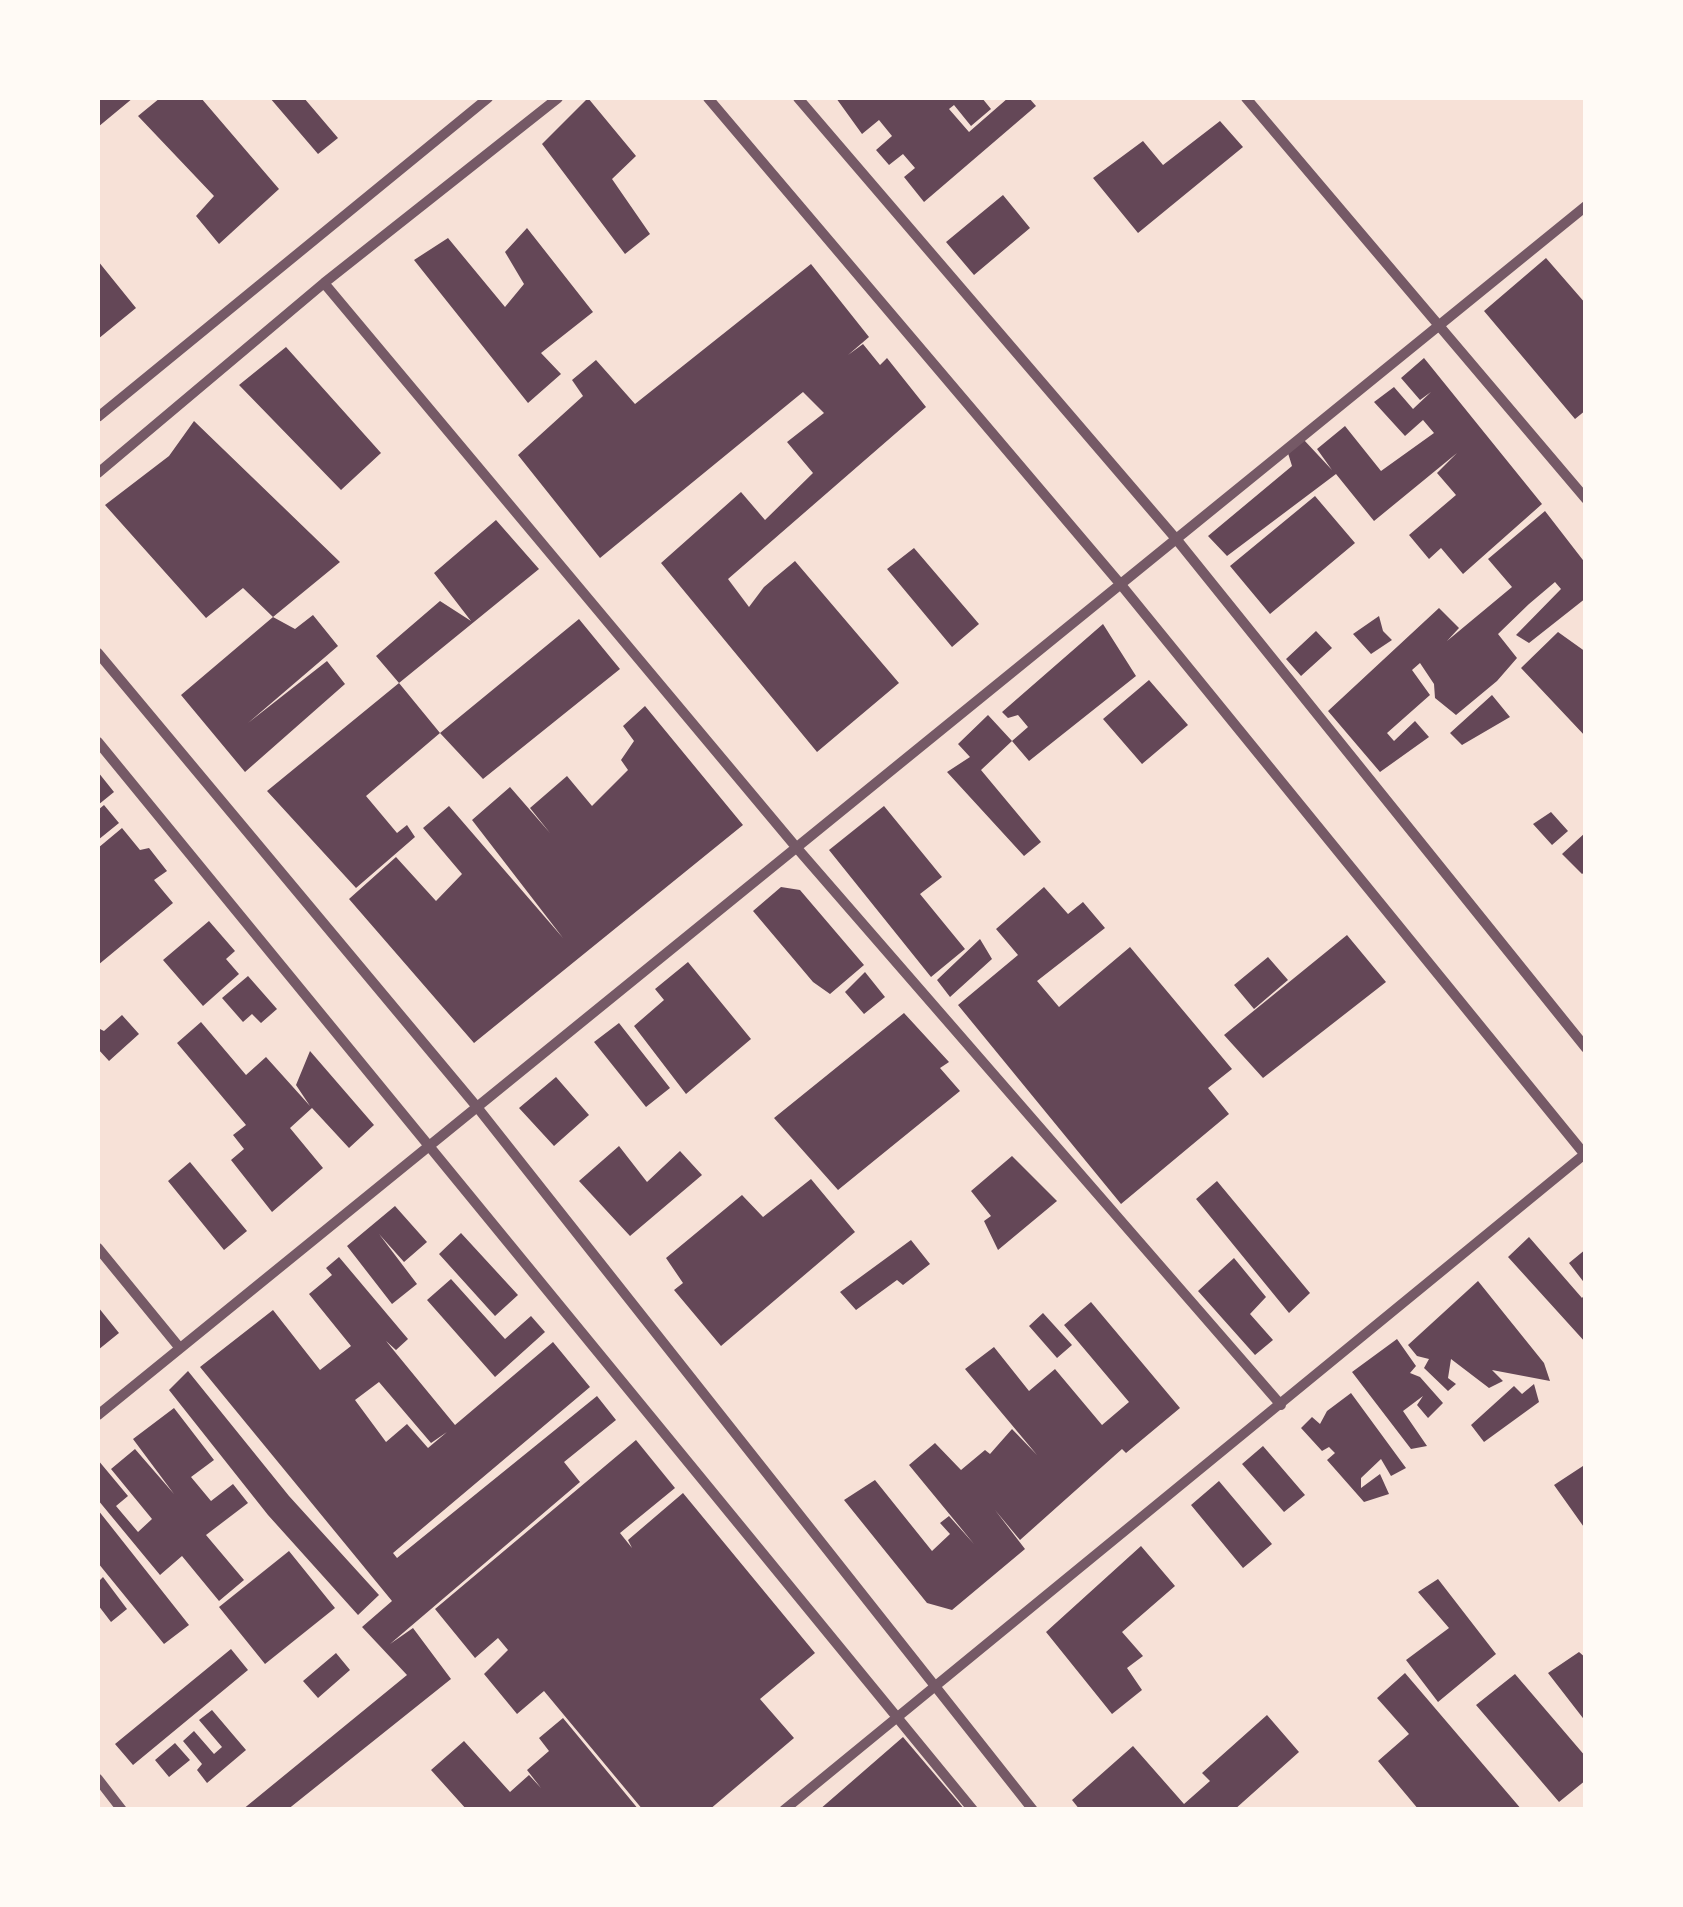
<!DOCTYPE html>
<style>
body{margin:0}
#map{position:relative;width:1683px;height:1907px;overflow:hidden;background:#f7e1d7;font-family:"Work Sans",sans-serif}
canvas{display:block}
.frame{position:absolute;inset:0;border:100px solid #fffaf5;pointer-events:none}
</style>
<div id="map">
<canvas width="1683" height="1907"></canvas>
<div class="frame"></div>
</div>
<script>
const g = document.querySelector('canvas').getContext('2d');
g.lineJoin = 'round';
function fill(path, color) { g.fillStyle = color; g.fill(path, 'evenodd'); }
function strokePath(path, color, width, dash) { g.strokeStyle = color; g.lineWidth = width; g.lineCap = dash ? 'butt' : 'round'; g.setLineDash(dash || []); g.stroke(path); }
fill(new Path2D(`
 M98 98H133L98 127Z
 M160 98H201L279 189 219 244 196 216 214 196 138 116Z
 M270 98H304L338 138 318 154Z
 M588 98 636 156 612 179 650 234 625 254 542 144Z
 M836 98H982L991 109 971 126 954 105 949 109 969 132 1008 98H1029L1036 106 924 202 904 177 915 168 903 154 889 165 876 150 892 136 879 120 862 134Z
 M1220 121 1243 147 1138 233 1093 178 1143 141 1163 165Z
 M1003 195 1030 228 974 275 946 242Z
 M527 228 593 312 541 353 561 374 528 403 414 260 448 238 505 307 524 284 505 252Z
 M1546 258 1586 304V410L1575 419 1484 311Z
 M98 261 136 308 98 339Z
 M811 264 869 337 848 355 863 344 880 365 887 358 926 407 728 579 749 607 764 587 795 561 899 683 817 752 661 563 741 492 765 520 813 473 787 442 824 413 803 392 600 558 518 455 583 396 572 380 596 360 635 404Z
 M286 347 381 453 341 490 239 385Z
 M1424 358 1542 504 1463 574 1441 548 1429 559 1409 535 1456 495 1437 473 1457 453 1374 521 1336 474 1227 556 1208 536 1292 466 1287 450 1304 440 1332 470 1317 449 1345 426 1381 471 1434 433 1423 420 1405 436 1374 402 1394 387 1413 409 1431 392 1420 400 1401 378Z
 M194 421 340 562 273 617 295 629 313 615 338 646 248 723 327 661 345 684 245 772 181 695 273 617 243 588 206 618 105 505 169 456Z
 M1315 496 1355 543 1270 614 1230 566Z
 M1545 511 1586 564V598L1529 643 1516 635 1561 589 1555 582 1529 604 1498 634 1517 658 1497 681 1456 715 1435 698 1434 684 1420 663 1412 670 1430 695 1387 733 1394 741 1415 721 1429 737 1380 772 1328 711 1439 608 1459 628 1447 641 1512 587 1488 559Z
 M496 520 539 569 399 683 376 656 440 601 471 621 434 573Z
 M914 548 979 624 952 647 887 569Z
 M1379 616 1383 631 1392 640 1371 654 1353 634Z
 M579 619 620 669 483 779 440 733Z
 M1103 624 1136 676 1029 761 1012 741 1028 727 1018 715 1008 718 1002 712Z
 M1316 631 1332 648 1301 676 1286 659Z
 M1558 632 1586 652V737L1521 668Z
 M1149 680 1188 725 1142 764 1103 719Z
 M399 683 440 733 366 796 397 833 407 825 415 837 356 888 267 791Z
 M1492 695 1510 717 1462 745 1450 733Z
 M645 706 743 825 474 1043 349 899 396 857 436 901 462 874 423 828 449 806 563 938 472 820 510 787 550 833 530 808 567 776 592 806 628 770 621 760 634 741 623 726Z
 M988 715 1012 741 981 770 1041 842 1024 856 947 772 970 757 958 744Z
 M98 772 114 792 98 805Z
 M104 805 119 823 98 840V810Z
 M884 806 942 877 920 894 965 949 931 977 829 850Z
 M1551 812 1568 831 1552 845 1533 824Z
 M122 828 140 850 149 848 167 871 154 880 173 903 98 965V848Z
 M1586 832V871L1582 874 1562 854Z
 M781 887 800 890 864 965 830 994 813 982 753 911Z
 M1044 887 1068 914 1083 902 1105 928 1037 981 1059 1007 1130 947 1232 1069 1208 1088 1229 1114 1121 1204 958 1005 1018 955 996 929Z
 M209 921 235 951 226 959 239 974 203 1006 163 960Z
 M1347 935 1386 982 1263 1078 1224 1035Z
 M980 939 992 959 950 997 937 980Z
 M1268 957 1288 980 1254 1009 1234 985Z
 M688 962 751 1039 686 1094 634 1026 664 1000 655 989Z
 M865 972 885 997 864 1014 845 992Z
 M248 976 277 1009 261 1023 252 1014 243 1022 222 998Z
 M904 1013 949 1062 940 1068 960 1091 838 1190 774 1118Z
 M122 1015 139 1034 109 1061 98 1049V1028L104 1031Z
 M201 1022 246 1075 266 1057 310 1106 296 1085 310 1051 374 1125 349 1148 312 1108 290 1128 323 1168 272 1212 231 1160 244 1149 233 1135 246 1125 177 1043Z
 M619 1023 670 1088 646 1107 594 1042Z
 M556 1077 589 1115 554 1146 519 1108Z
 M619 1146 647 1182 680 1151 702 1175 630 1236 579 1181Z
 M1012 1156 1057 1201 998 1250 984 1221 991 1216 971 1191Z
 M190 1162 247 1231 224 1250 168 1181Z
 M811 1179 855 1232 721 1346 674 1290 683 1283 666 1258 742 1195 763 1217Z
 M1217 1181 1310 1293 1289 1313 1196 1199Z
 M395 1206 427 1242 404 1262 379 1234 417 1284 392 1304 347 1246Z
 M461 1233 518 1295 495 1316 439 1254Z
 M1529 1237 1582 1298 1586 1293V1343L1508 1257Z
 M911 1240 930 1264 903 1285 897 1280 856 1310 840 1292Z
 M1586 1249V1285L1569 1263Z
 M339 1257 408 1339 396 1350 386 1341 455 1425 553 1342 590 1387 393 1553 397 1558 597 1396 616 1420 564 1462 580 1482 390 1644 413 1628 451 1679 287 1810H242L407 1675 362 1627 392 1601 200 1367 273 1310 320 1370 351 1346 309 1294 332 1275 326 1268ZM379 1382 431 1443 447 1432 428 1448 407 1424 386 1442 355 1400Z
 M1234 1258 1266 1297 1250 1314 1273 1340 1255 1355 1198 1291Z
 M451 1279 505 1339 531 1316 545 1332 495 1377 427 1300Z
 M1478 1281 1544 1363 1550 1381 1492 1370 1503 1381 1489 1388 1451 1359 1448 1378 1456 1384 1448 1391 1424 1368 1429 1359 1417 1356 1408 1345Z
 M1091 1302 1180 1408 1126 1453 1122 1449 1020 1540 995 1510 1025 1549 952 1610 927 1603 844 1500 875 1480 932 1551 950 1534 940 1523 949 1516 974 1544 909 1465 935 1443 961 1470 985 1450 990 1454 1012 1429 1037 1455 965 1369 994 1347 1029 1391 1055 1369 1102 1425 1129 1402 1064 1325Z
 M98 1307 119 1333 98 1350Z
 M1043 1313 1072 1345 1057 1358 1029 1326Z
 M1397 1339 1416 1366 1410 1373 1420 1377 1443 1403 1428 1418 1417 1405 1423 1396 1403 1411 1427 1446 1411 1449 1352 1372Z
 M188 1371 289 1496 379 1595 358 1615 268 1515 169 1390Z
 M1534 1384 1539 1402 1484 1442 1471 1425 1514 1386 1522 1394Z
 M1351 1393 1406 1468 1391 1476 1381 1459 1361 1478V1488L1380 1474 1389 1494 1364 1502 1327 1460 1335 1453 1329 1447 1322 1451 1301 1428 1312 1417 1320 1424 1327 1411Z
 M174 1408 214 1460 191 1477 211 1501 233 1484 248 1503 206 1535 244 1580 219 1601 182 1556 160 1575 98 1500V1460L128 1496 116 1506 138 1532 152 1519 111 1469 135 1449 174 1494 133 1439Z
 M636 1440 675 1488 620 1533 632 1548 628 1540 683 1493 815 1653 760 1699 794 1738 709 1810H643L544 1691 517 1714 484 1674 508 1650 498 1638 475 1658 435 1609Z
 M1263 1446 1305 1495 1284 1512 1242 1464Z
 M1586 1464V1530L1554 1485Z
 M1219 1481 1272 1544 1243 1568 1191 1505Z
 M98 1510 189 1625 164 1644 98 1563Z
 M1141 1546 1175 1586 1122 1632 1143 1656 1127 1668 1142 1690 1112 1714 1046 1632Z
 M289 1551 335 1608 265 1664 219 1607Z
 M103 1577 127 1609 111 1622 98 1605V1582Z
 M1438 1579 1496 1654 1438 1702 1406 1660 1449 1628 1418 1592Z
 M231 1649 248 1670 133 1765 115 1744Z
 M1579 1652 1586 1658V1722L1548 1673Z
 M336 1653 350 1670 318 1698 303 1681Z
 M1405 1673 1522 1810H1419L1378 1761 1409 1734 1377 1698Z
 M1515 1674 1586 1757V1780L1559 1802 1476 1705Z
 M212 1710 246 1750 207 1783 197 1770 202 1764 183 1741 194 1731 214 1754 222 1747 199 1720Z
 M1267 1715 1299 1752 1234 1810H1080L1072 1800 1133 1746 1184 1804 1210 1781 1202 1773Z
 M563 1718 639 1810H467L431 1770 464 1741 510 1792 529 1775 541 1788 527 1770 549 1751 539 1738Z
 M903 1737 965 1810H819Z
 M175 1743 190 1760 169 1777 155 1760Z`), '#644757');
strokePath(new Path2D(`
 M708 98 1122 586 1586 1156
 M798 98 1177 540 1586 1048
 M1246 98 1586 499
 M324 283 796 847 1281 1405
 M98 417 488 98
 M98 473 324 283 558 98
 M98 653 477 1107 1033 1810
 M98 742 973 1810
 M98 1248 179 1347
 M98 1415 1586 206
 M98 1779 122 1810
 M784 1810 1586 1153`), '#755966', 10);
</script>
